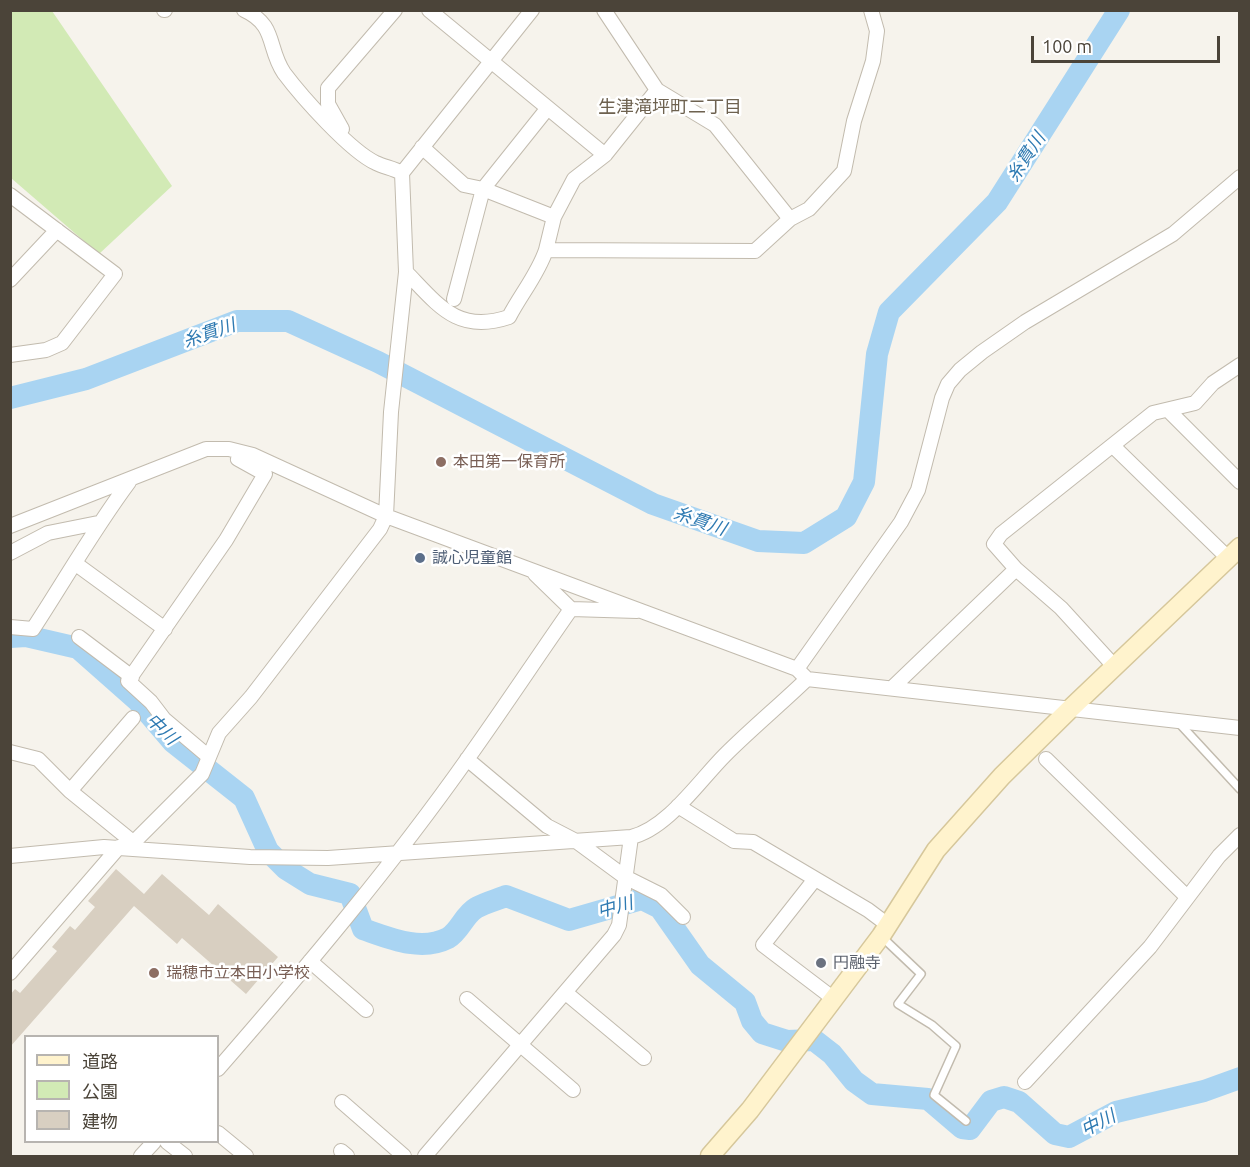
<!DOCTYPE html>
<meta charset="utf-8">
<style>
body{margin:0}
#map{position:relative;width:1250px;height:1167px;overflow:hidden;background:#f6f3ec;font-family:Ubuntu,"Noto Sans JP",sans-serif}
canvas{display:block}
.frame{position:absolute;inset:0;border:12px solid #4b4439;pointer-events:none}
.legend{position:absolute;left:24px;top:1035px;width:195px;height:108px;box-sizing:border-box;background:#fff;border:2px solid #b7b4b0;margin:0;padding:8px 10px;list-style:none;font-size:18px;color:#4b4439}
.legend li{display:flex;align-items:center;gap:12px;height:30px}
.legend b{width:30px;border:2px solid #b7b4b0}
.scale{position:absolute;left:1031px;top:36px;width:189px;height:27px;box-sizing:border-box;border:3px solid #4b4439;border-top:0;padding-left:8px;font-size:18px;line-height:21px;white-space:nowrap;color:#4b4439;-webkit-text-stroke:4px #fff;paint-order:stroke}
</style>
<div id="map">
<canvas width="1250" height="1167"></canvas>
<div class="frame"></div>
<ul class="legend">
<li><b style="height:8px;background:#fff3cd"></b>道路</li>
<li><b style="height:16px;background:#d2eab5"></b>公園</li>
<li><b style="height:16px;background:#d8cfc1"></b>建物</li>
</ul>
<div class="scale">100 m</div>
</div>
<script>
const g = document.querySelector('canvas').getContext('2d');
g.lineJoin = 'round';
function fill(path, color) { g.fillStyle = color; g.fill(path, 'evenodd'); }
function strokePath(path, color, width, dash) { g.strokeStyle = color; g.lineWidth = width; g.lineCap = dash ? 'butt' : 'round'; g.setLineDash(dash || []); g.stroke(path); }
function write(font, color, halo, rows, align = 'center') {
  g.font = font + ' Ubuntu,"Noto Sans JP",sans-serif'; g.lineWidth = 5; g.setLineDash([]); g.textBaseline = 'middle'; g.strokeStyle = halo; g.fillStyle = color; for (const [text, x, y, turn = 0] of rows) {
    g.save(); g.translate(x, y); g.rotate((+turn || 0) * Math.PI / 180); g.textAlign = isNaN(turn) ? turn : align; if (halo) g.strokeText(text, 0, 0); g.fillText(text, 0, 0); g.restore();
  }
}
fill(new Path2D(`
 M11 11H52L172 186 99 254 11 178Z`), '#d2eab5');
strokePath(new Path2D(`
 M10 398 86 379 237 321H288L378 362 653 504 758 541 804 543 846 517 864 482 877 354 889 312 997 202 1119 10
 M10 637 26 636 78 648 138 701 173 742 244 798 268 851 286 869 310 884 350 894 363 929C389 938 421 952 448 938 460 931 464 915 476 908 484 903 496 900 506 896L569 920 642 899 660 908 700 965 745 1002 752 1021 762 1033 787 1041 814 1040 832 1054 854 1081 872 1094 928 1099 962 1128 970 1129 991 1101 1004 1097 1019 1102 1055 1134 1069 1137 1116 1112 1204 1091 1240 1078`), '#a9d4f2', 22);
fill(new Path2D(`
 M116 869 144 894 162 874 209 915 218 904 278 957 246 994 182 938 177 944 134 906 10 1047V995L15 989 20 993 57 951 52 947 70 926 75 930 95 907 88 901Z`), '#d8cfc1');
const lane = new Path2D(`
 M1179 723 1240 789
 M882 937 921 974 898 1004 932 1025 956 1046 934 1095 966 1121`);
const street = new Path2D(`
 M164 10H165
 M244 10C277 25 267 48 284 73 302 97 350 151 376 163 384 167 393 168 402 173
 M429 10 605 155 657 90
 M604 10 657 90 715 125 790 219
 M342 129 328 104V88L395 10
 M422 147 464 185 483 189 554 217 546 250
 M10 195 115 274 62 343 46 350 10 355
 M554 217 574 179 605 155
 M406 272C439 306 458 334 509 317 521 294 538 274 546 250L755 251 790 219 809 209 844 171 854 121 873 61 877 31 871 10
 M10 280 57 230
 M454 299 483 189 547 109
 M1168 410 1240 482
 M1113 446 1227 557
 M10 526 206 449H229L253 455 386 516 797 669 807 679 1240 728
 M10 553 48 533 98 523
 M76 564 165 629
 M1016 569 1061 608 1114 666
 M571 609 637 611
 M10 627 33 629C65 580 94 529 129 482
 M79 637 132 677
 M797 669 901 522 918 490 942 398 948 384 960 370 982 352 1025 322 1173 234 1240 177
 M893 687 1016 569 994 544 1001 534 1153 413 1195 403 1213 383 1240 365
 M10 752 38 759 70 791 134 843
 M209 757 164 719 151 702 128 681 226 540 265 474 238 459 240 452
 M467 759 547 826 576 841 625 877 661 895 683 917
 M1046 759 1187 897
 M70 791 133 718
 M678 806 734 841 753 842 868 910 888 925
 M129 847 202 774 219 733 251 697 380 529 386 516 391 412 406 272 402 173 532 10
 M10 856 104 847 250 857 328 858 631 837C667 829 699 781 725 755 751 729 780 705 807 679
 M815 879 763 945 834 999
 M310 961 366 1010
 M10 973 119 847
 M566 993 644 1058
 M467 999 573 1090
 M218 1069C305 969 391 867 468 758 503 709 536 659 571 609L535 574
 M1025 1082 1150 947 1219 856 1240 835
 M342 1102 404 1156
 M218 1133 246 1156
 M167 1142 185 1156
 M341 1151 347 1156
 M141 1156 154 1142
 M425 1156 614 935 619 925 631 837`);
const secondary = new Path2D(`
 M710 1156 750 1110 881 936 936 850 1002 776 1069 710 1240 547`);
strokePath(lane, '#c2bbae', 10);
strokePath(street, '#c2bbae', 16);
strokePath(secondary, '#d6c79b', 21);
strokePath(lane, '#fff', 7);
strokePath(street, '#fff', 14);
strokePath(secondary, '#fff3cd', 18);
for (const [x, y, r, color] of [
 [441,462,6,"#8d6e63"],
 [420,558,6,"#5c6f8a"],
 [821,963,6,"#6b7280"],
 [154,973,6,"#8d6e63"]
]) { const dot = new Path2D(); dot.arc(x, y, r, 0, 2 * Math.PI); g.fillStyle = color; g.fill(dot); strokePath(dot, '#fff', 2); }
write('16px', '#785e54', '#fff', [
 ["本田第一保育所",453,462],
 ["瑞穂市立本田小学校",166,973]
], 'left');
write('16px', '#4e5e75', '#fff', [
 ["誠心児童館",432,558]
], 'left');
write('16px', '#5b616d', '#fff', [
 ["円融寺",833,963]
], 'left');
write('18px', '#6e6250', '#fff', [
 ["生津滝坪町二丁目",670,107]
]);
write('italic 18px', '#2e7ab2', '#fff', [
 ["糸貫川",1026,157,-57],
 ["糸貫川",209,333,-19],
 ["糸貫川",700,521,19],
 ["中川",162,729,44],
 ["中川",615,907,-16],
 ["中川",1098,1123,-27]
]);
</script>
